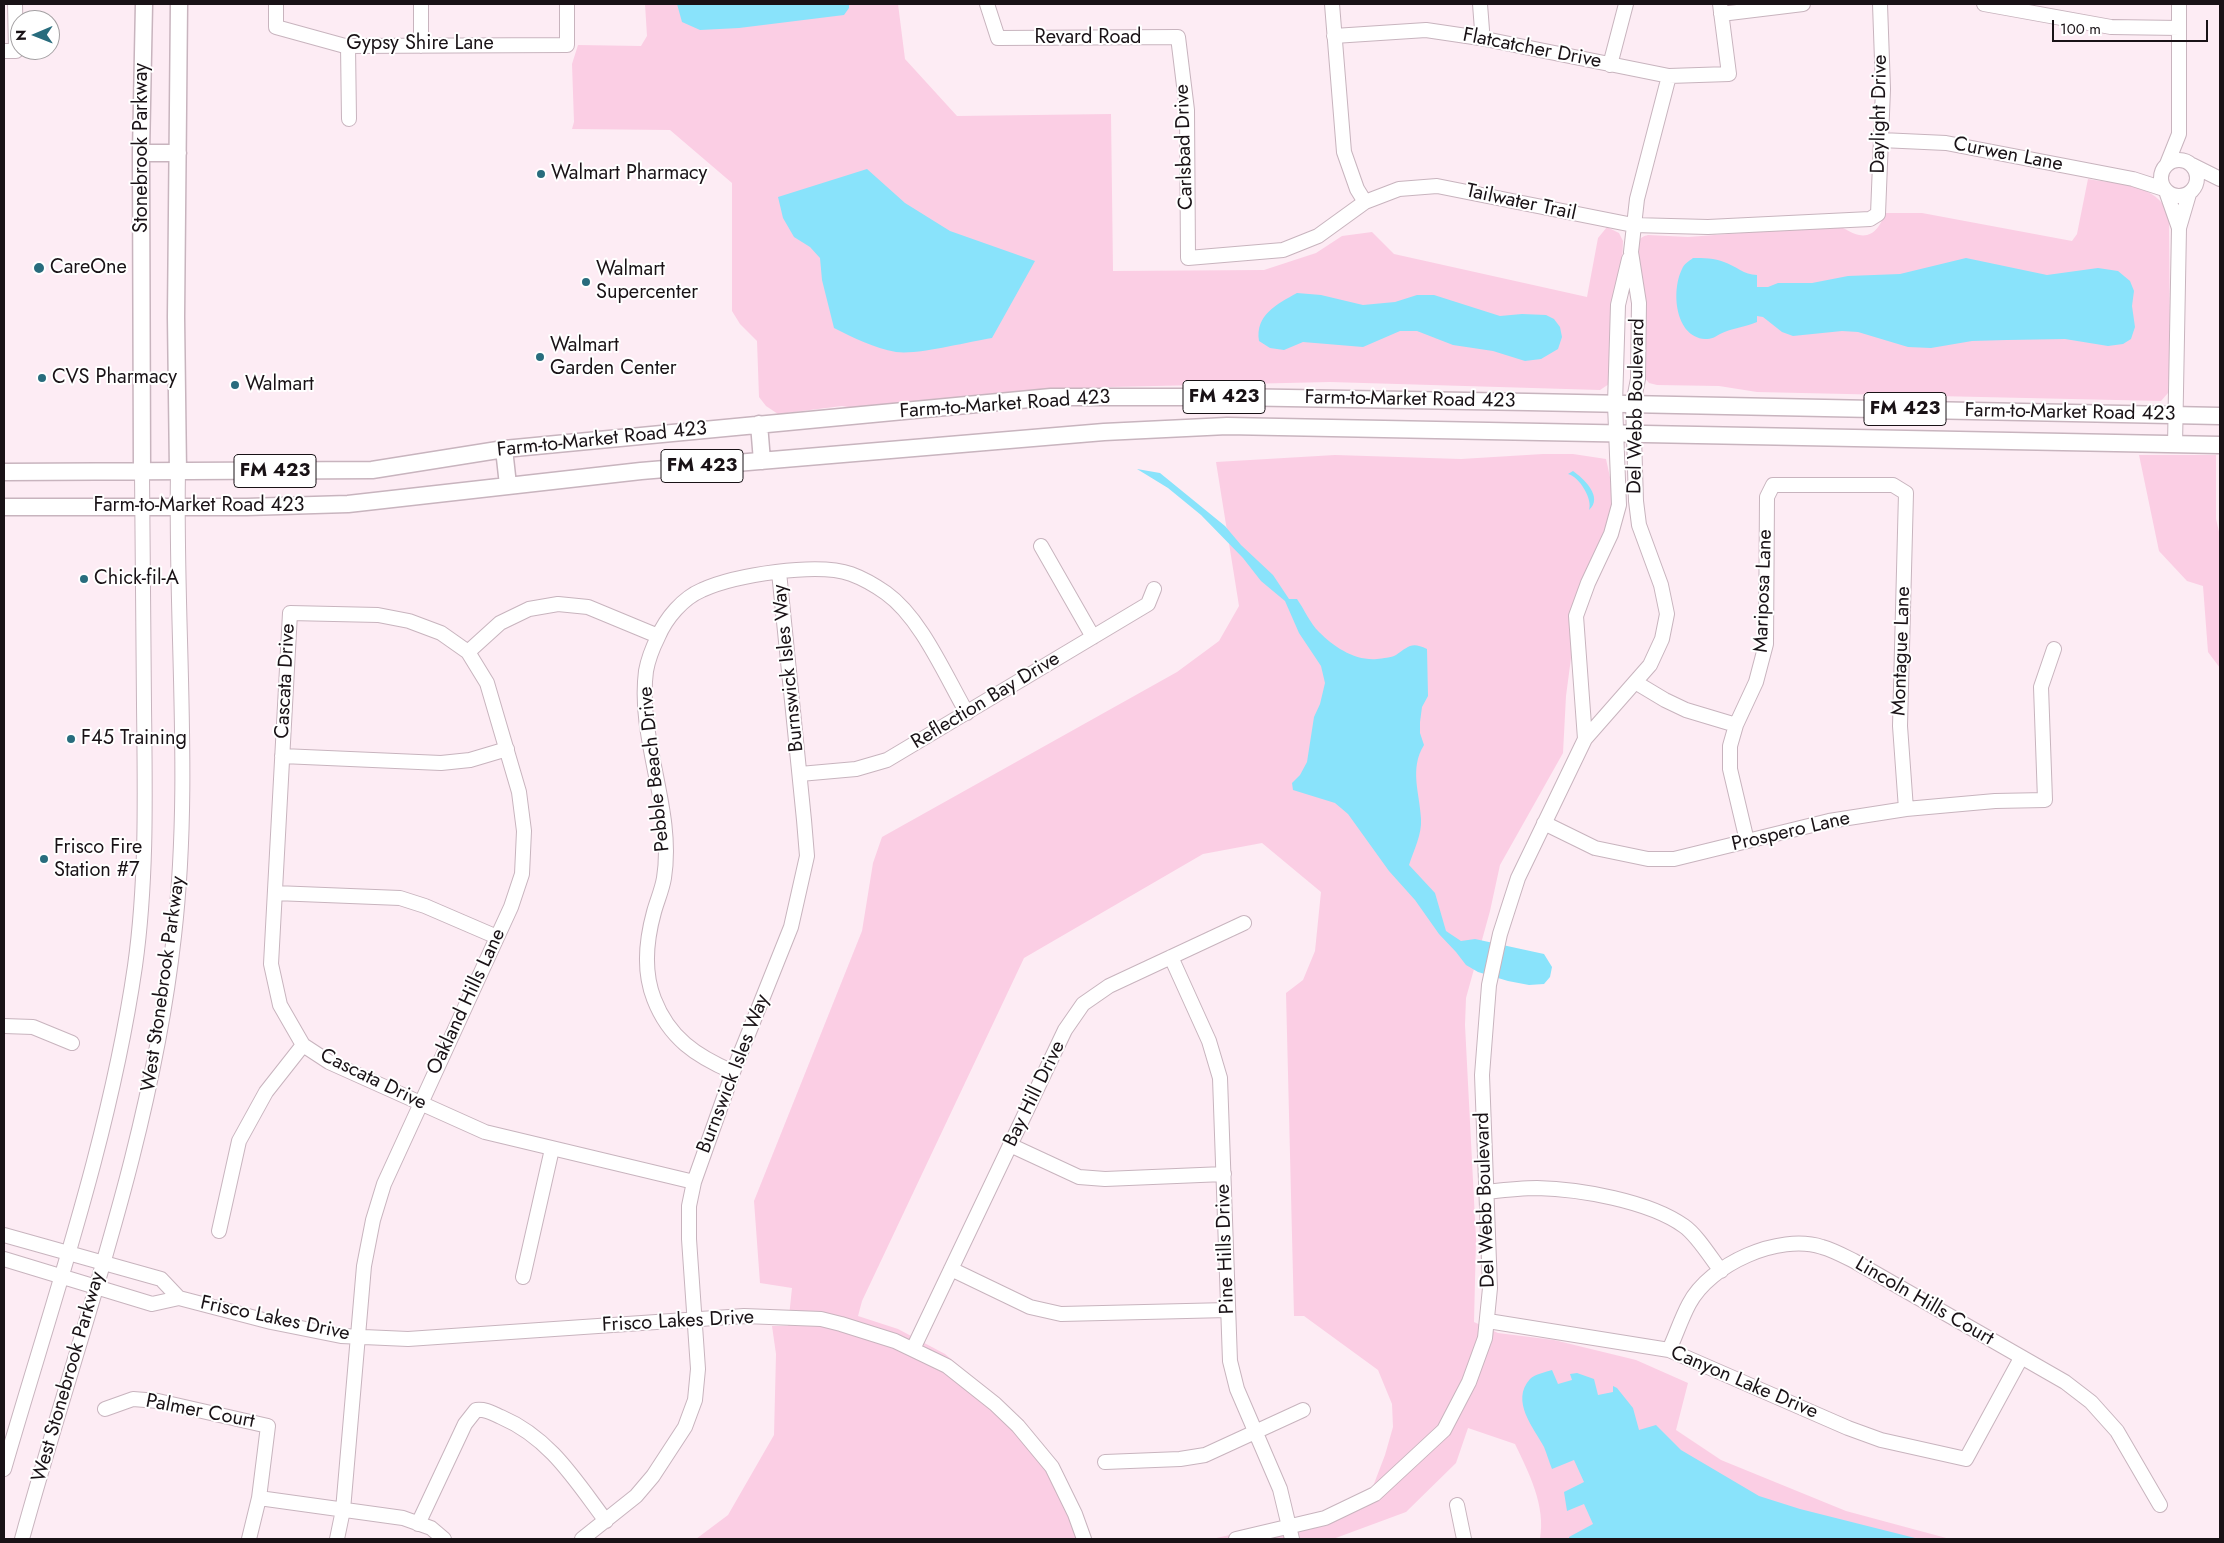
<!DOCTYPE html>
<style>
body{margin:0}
#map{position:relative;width:2224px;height:1543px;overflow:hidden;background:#fdecf4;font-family:Jost,sans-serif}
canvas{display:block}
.frame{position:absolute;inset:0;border:5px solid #191216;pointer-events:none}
.north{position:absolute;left:10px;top:10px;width:50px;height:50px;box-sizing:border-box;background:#fff;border:1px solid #a3a0a2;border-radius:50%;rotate:269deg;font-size:14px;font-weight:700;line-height:20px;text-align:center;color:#191216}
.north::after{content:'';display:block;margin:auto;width:18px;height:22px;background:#286c7d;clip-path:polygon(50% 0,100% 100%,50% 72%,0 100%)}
.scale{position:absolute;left:2052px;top:20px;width:156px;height:22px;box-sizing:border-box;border:2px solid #191216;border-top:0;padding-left:6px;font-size:15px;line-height:18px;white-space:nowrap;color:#191216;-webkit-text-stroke:4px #fff;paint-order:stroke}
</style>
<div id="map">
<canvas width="2224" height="1543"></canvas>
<div class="frame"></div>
<div class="north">N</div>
<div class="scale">100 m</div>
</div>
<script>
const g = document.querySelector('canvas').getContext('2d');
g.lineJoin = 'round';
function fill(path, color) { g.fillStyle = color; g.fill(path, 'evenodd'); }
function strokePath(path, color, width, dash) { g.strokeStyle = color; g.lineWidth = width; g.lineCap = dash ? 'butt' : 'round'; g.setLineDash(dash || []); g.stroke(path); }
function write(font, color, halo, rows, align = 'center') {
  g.font = font + ' Jost,sans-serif'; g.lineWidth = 4; g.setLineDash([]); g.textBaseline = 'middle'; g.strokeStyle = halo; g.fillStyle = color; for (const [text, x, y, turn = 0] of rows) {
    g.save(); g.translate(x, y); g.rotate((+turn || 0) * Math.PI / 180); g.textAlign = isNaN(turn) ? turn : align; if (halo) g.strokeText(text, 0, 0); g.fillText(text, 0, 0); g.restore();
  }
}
fill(new Path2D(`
 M645 4H898L905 59 957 116 1111 114 1113 271 1264 270 1316 253 1342 236 1372 232 1394 254 1587 297 1598 238 1607 227 1619 233 1623 241 1622 268 1609 384 1600 390 1330 382 1111 387 858 409 842 406 778 414 766 406 759 397 757 341 740 324 732 311V183L670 130 572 129 574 122 572 64 578 45 641 46 647 36Z
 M2088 179C2117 184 2157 183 2169 215L2170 362 2168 393 2161 401 1757 392 1719 386 1657 385 1649 383 1644 377C1643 353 1632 258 1639 241 1641 237 1644 236 1648 235L1688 237 1836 226C1845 227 1851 234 1859 235 1873 238 1882 225 1884 213H1922L2072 241 2077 234Z
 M1543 454H1573L1606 459 1615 500 1586 581 1573 643 1566 696 1563 753 1500 865 1490 911 1466 998 1465 1025 1476 1239 1474 1322 1498 1333 1554 1340 1636 1360 1688 1383 1676 1430 1721 1460 1846 1511 1950 1539H1540C1546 1506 1529 1473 1515 1444L1468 1428 1456 1463 1406 1512 1333 1539H1212L1318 1515 1372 1489 1385 1455 1393 1427 1392 1404 1378 1370 1304 1316H1294L1286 993 1303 980 1315 951 1321 892 1262 843 1203 854 1024 958 862 1301 858 1316 898 1329 945 1354 1023 1420 1055 1461 1083 1514 1092 1539H696L728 1515 774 1435 776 1354 772 1326H788L792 1288 760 1283 754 1201 862 931 873 863 882 837 1177 672 1219 641 1239 606 1216 462 1335 455 1461 459Z
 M2139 455H2216V519L2220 536V668L2208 652 2203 586 2187 581 2159 551Z`), '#fbcee4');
fill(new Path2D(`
 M677 4H849V8L844 15 739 28 700 30 682 22Z
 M867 169 905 203 950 231 1035 261 992 338C966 342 919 355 896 352 874 348 854 338 834 328L822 280 820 258 810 247 794 237 783 218 778 197Z
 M1693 258C1703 258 1715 258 1724 262 1736 266 1744 275 1757 275V287H1768L1778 283H1812L1848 276 1900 274 1966 258 2047 275 2098 268 2118 271 2130 281 2134 291 2132 306 2135 327 2131 339 2123 344 2108 346 2065 339 2007 340 1972 341 1931 348 1908 347 1858 332 1842 331 1793 336 1782 332 1763 317 1757 316V322C1745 327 1732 328 1720 334 1715 337 1712 339 1705 339 1675 337 1671 291 1682 269 1684 264 1689 261 1693 258Z
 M1297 293 1321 295 1363 305 1395 302 1417 295H1434L1500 316 1522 314 1546 315 1554 319 1560 327 1562 337 1558 349 1541 359 1525 361 1493 351 1453 345 1417 331H1400L1363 347 1303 342 1284 350 1270 348 1259 341C1255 315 1277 304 1297 293Z
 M1137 469 1160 473 1225 526 1241 545 1273 575 1289 599H1297C1304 609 1310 623 1319 632 1334 647 1355 661 1377 659 1383 658 1391 658 1396 655 1408 647 1411 641 1427 649L1428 696 1422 707 1420 722V733L1424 745C1409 769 1420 794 1421 819 1422 834 1414 850 1409 865L1435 893 1446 931 1461 941 1475 939 1544 954 1552 967 1550 977 1544 984 1529 985 1508 981 1478 972 1466 965 1456 952 1439 934 1415 900 1389 871 1348 814 1335 803 1293 790 1292 783 1300 775 1307 762 1314 717 1320 704 1325 683 1321 666 1299 633 1285 601 1261 581 1243 558 1201 515 1168 488Z
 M1573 471C1583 478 1604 497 1589 510 1593 500 1580 477 1568 474Z
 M1552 1370 1558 1384 1572 1380 1570 1374 1577 1373 1594 1379 1598 1395 1613 1392V1386L1617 1388 1633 1408 1639 1430 1656 1425 1681 1450 1759 1496 1800 1509 1919 1539H1569V1537L1593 1524 1584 1504 1567 1511 1564 1492 1584 1482 1574 1460 1552 1469C1549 1462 1547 1454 1544 1447 1534 1428 1510 1401 1530 1379 1535 1374 1546 1372 1552 1370Z`), '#89e3fb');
const minor = new Path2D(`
 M276 4V27L345 46 567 45V4
 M421 4V46
 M987 4 998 38 1178 37 1187 110 1188 258 1283 250 1318 236 1365 202 1399 189 1437 186 1633 225 1708 227 1870 219 1878 214 1883 89 1880 4
 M1332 4 1344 152 1357 189 1365 202
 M1984 4 2111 27 2179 28
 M1721 14 1803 4
 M1334 36 1426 30 1480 38 1669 76 1729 74 1720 4
 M1480 38 1482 30 1480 4
 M348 46 349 119
 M4 51H16L15 4
 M1610 65 1626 4
 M1881 140 1946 143 2133 179 2164 189
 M2161 178a18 18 0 1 1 36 0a18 18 0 1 1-36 0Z
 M2167 164 2179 134V4
 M2192 165 2220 179
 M2166 191 2179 228
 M2175 445 2179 228 2189 194
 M1041 546 1093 637
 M468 652 500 623 529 609 558 604 588 607 658 636
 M1635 682 1665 700 1686 710 1736 725
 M1585 739 1576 616 1588 583 1611 534 1619 505 1615 404 1618 305 1629 259
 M282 756 441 763 470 760 507 749
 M800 774 856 769 887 760 1148 604 1154 589
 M1544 823 1595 848 1648 859H1674L1829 821 1906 809 1995 801 2045 800 2041 687 2054 649
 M1747 841 1730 769V746L1736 725 1756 682 1766 644 1767 497 1773 485H1893L1906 493 1900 726 1906 809
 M275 893 400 898 425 906 497 937
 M1171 957 1209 1041 1220 1078 1230 1361 1237 1389 1280 1489 1292 1539
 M4 1026 33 1027 72 1043
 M733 1072C696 1056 669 1038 654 999 643 971 646 941 654 912 657 901 662 890 664 878 675 809 637 740 646 671 648 660 653 647 658 637 666 618 683 598 702 590 735 575 817 562 851 574 862 578 876 586 886 593 921 618 945 675 967 713
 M1010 1145 1079 1177 1105 1179 1224 1174
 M1487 1192C1504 1190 1520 1188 1537 1188 1580 1189 1649 1201 1684 1226 1697 1235 1711 1258 1721 1271
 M219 1231 239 1141 266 1092 303 1045
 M4 1235 161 1279 179 1298
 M4 1259 152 1304 179 1298 271 1322 341 1336 408 1339 744 1316 821 1319 841 1324 895 1341 947 1366 995 1404 1018 1426 1052 1467 1075 1514 1084 1539
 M951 1269 1030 1307 1061 1314 1228 1310
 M523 1277 552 1149
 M1488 1321 1669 1350 1848 1428 1881 1440 1966 1459 2021 1358
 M913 1349 1065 1030 1083 1004 1109 986 1244 923
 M1669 1350C1676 1335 1681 1319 1689 1304 1710 1264 1779 1233 1822 1247 1833 1250 1844 1256 1854 1261L2065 1382 2091 1402 2117 1431 2160 1505
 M105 1409 133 1399 158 1401 268 1426 259 1498 249 1539
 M1105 1462 1180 1459 1205 1455 1303 1410
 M4 1469C52 1303 110 1138 135 966 147 880 145 793 144 706 143 628 143 550 142 472
 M259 1498 403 1518 431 1528 444 1539
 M1457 1505 1464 1539
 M418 1524 465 1424 476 1410C486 1409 492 1413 501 1417 550 1438 575 1480 606 1521
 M22 1539C77 1339 151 1143 174 936 192 782 175 626 178 472
 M337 1539 343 1510 364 1266 373 1220 384 1184 511 907 522 874 524 831 519 792 487 683 468 652 441 633 409 621 378 615 290 613 271 964 280 1005 303 1045 329 1062 485 1132 694 1182
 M582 1539 636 1496 653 1476 685 1427 695 1400 698 1369 689 1239V1206L694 1182 733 1072 791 927 807 856 804 820 779 572
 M1236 1539 1325 1518 1375 1494 1444 1430 1469 1382 1485 1338 1490 1288 1482 1075 1489 985 1500 934 1518 878 1585 739 1650 665 1662 639 1667 614 1661 585 1639 525 1636 501 1633 404 1638 379 1639 303 1631 252 1637 199 1669 76`);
const major = new Path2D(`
 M141 153H178
 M759 424 762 461
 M504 449 508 485
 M4 472 372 470 504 449 1051 397H1228L1528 402 2220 416
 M142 472 141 153 144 4
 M178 472 176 317 179 4
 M4 507H247L348 504 641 471 1104 432 1227 426 2220 445`);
strokePath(minor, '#c8b4be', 16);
strokePath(major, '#c8b4be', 19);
strokePath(minor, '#fff', 14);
strokePath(major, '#fff', 16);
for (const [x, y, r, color] of [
 [541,174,5,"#286c7d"],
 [39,268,6,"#286c7d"],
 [586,282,5,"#286c7d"],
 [540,357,5,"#286c7d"],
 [42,378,5,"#286c7d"],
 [235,385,5,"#286c7d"],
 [84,579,5,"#286c7d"],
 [71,739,5,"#286c7d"],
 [44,859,5,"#286c7d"]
]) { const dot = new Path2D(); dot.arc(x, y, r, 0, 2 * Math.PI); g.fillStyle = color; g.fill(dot); strokePath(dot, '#fff', 2); }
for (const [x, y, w] of [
 [1224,397,82],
 [1905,409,82],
 [702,466,82],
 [275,471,82]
]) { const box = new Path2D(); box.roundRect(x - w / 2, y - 16.5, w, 33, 4); g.fillStyle = '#fff'; g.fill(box); strokePath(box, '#191216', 1); }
write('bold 19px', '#191216', null, [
 ["FM 423",1224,397],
 ["FM 423",1905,409],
 ["FM 423",702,466],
 ["FM 423",275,471]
]);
write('20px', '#191216', '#fff', [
 ["Revard Road",1088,38],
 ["Gypsy Shire Lane",420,44],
 ["Flatcatcher Drive",1532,49,11],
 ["Daylight Drive",1880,114,-89],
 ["Carlsbad Drive",1185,147,-92],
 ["Stonebrook Parkway",142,148,-90],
 ["Curwen Lane",2008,155,11],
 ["Tailwater Trail",1521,203,12],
 ["Farm-to-Market Road 423",1410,400,1],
 ["Farm-to-Market Road 423",1005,405,-4],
 ["Del Webb Boulevard",1637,406,-89],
 ["Farm-to-Market Road 423",2070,413,1],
 ["Farm-to-Market Road 423",602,440,-6],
 ["Farm-to-Market Road 423",199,506],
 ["Mariposa Lane",1764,591,-88],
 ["Montague Lane",1902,651,-88],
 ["Burnswick Isles Way",789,668,-96],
 ["Cascata Drive",286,681,-87],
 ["Reflection Bay Drive",986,701,-31],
 ["Pebble Beach Drive",655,769,-96],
 ["Prospero Lane",1791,832,-13],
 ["West Stonebrook Parkway",164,984,-82],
 ["Oakland Hills Lane",467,1002,-65],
 ["Burnswick Isles Way",734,1074,-69],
 ["Cascata Drive",373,1080,26],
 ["Bay Hill Drive",1035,1094,-64],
 ["Del Webb Boulevard",1486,1200,-92],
 ["Pine Hills Drive",1226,1249,-92],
 ["Lincoln Hills Court",1924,1302,30],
 ["Frisco Lakes Drive",275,1319,12],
 ["Frisco Lakes Drive",678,1322,-3],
 ["West Stonebrook Parkway",69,1377,-74],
 ["Canyon Lake Drive",1744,1383,23],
 ["Palmer Court",200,1412,11]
]);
write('20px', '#191216', '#fff', [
 ["Walmart Pharmacy",551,174],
 ["CareOne",50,268],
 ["Walmart",596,270],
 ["Supercenter",596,293],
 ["Walmart",550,346],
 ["Garden Center",550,369],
 ["CVS Pharmacy",52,378],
 ["Walmart",245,385],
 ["Chick-fil-A",94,579],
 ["F45 Training",81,739],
 ["Frisco Fire",54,848],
 ["Station #7",54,871]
], 'left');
</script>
